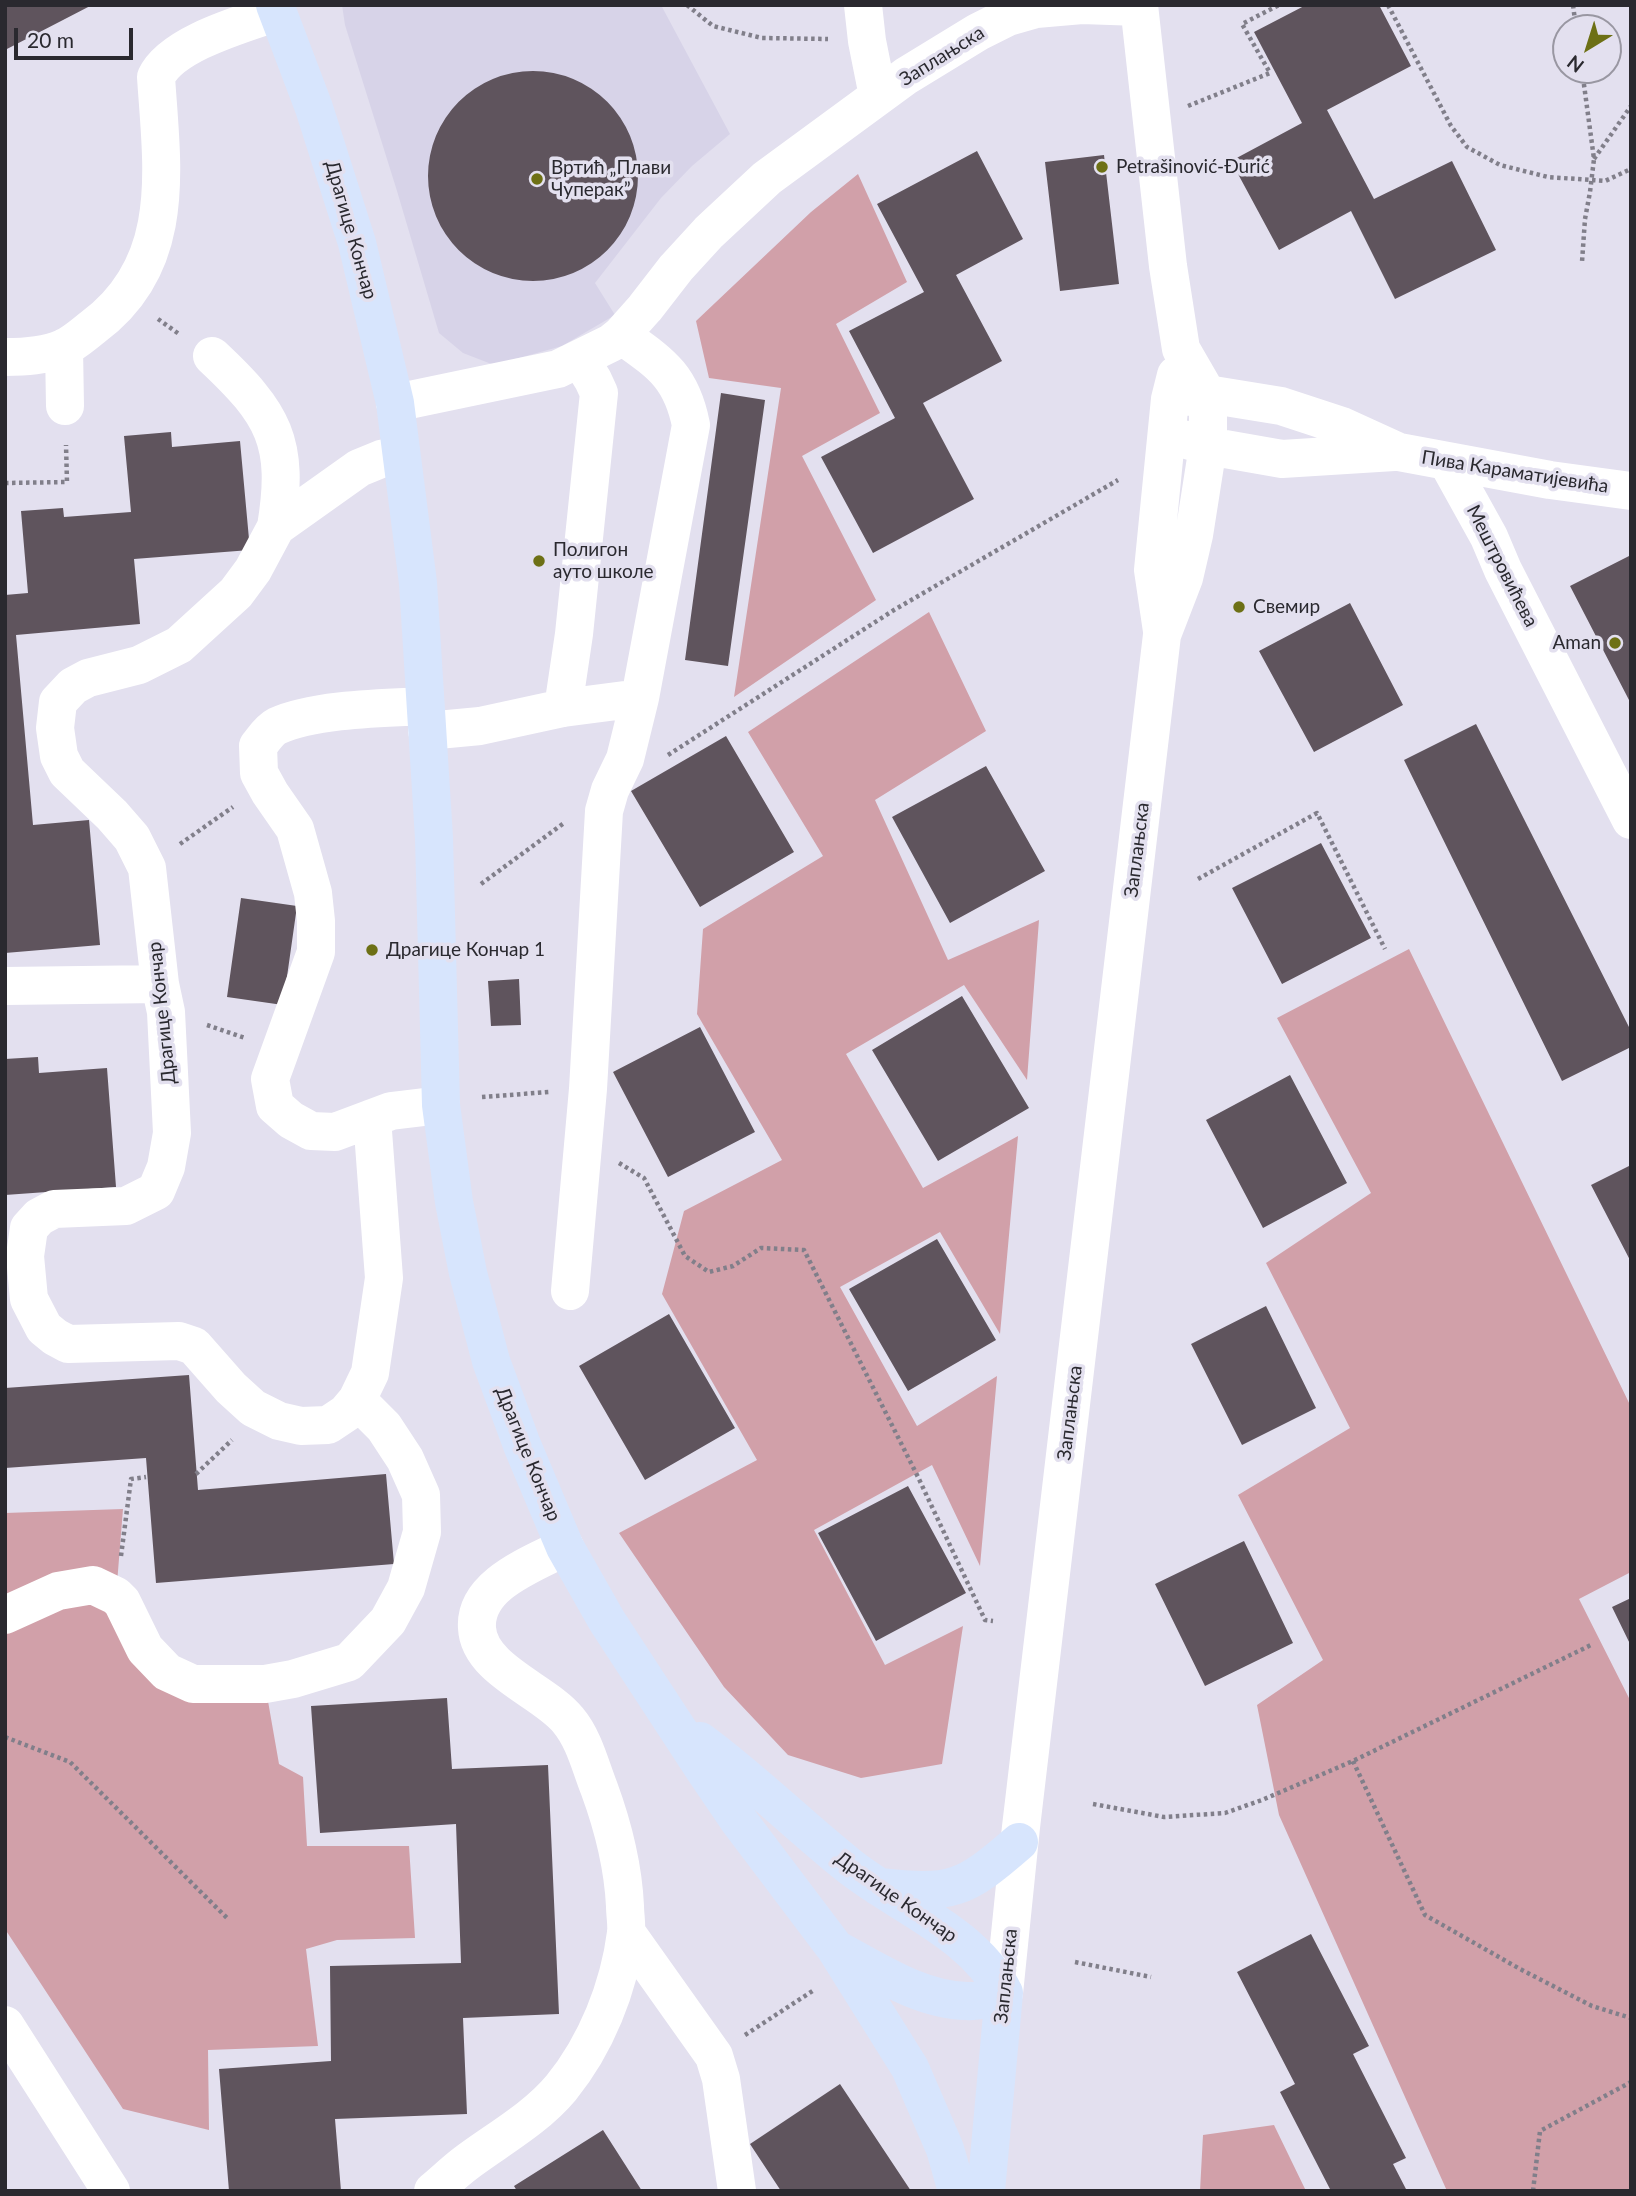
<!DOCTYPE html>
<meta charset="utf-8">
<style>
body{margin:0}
#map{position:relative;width:1636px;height:2196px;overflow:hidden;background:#e3e0ef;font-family:Lato,sans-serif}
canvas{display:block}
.frame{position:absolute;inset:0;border:7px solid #2a292f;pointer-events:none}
.north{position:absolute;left:1552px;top:14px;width:70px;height:70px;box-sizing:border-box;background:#e3e0ef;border:2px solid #9997a2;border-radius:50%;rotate:218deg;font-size:19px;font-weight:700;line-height:28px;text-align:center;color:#2a292f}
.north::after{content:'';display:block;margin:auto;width:24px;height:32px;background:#6d7015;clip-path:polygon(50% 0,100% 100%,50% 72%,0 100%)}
.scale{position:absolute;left:14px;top:28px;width:119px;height:32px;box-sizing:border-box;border:4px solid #2a292f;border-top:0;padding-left:9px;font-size:21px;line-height:24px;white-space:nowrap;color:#2a292f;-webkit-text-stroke:5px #e3e0ef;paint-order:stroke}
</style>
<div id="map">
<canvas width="1636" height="2196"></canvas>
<div class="frame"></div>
<div class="north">N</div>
<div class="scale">20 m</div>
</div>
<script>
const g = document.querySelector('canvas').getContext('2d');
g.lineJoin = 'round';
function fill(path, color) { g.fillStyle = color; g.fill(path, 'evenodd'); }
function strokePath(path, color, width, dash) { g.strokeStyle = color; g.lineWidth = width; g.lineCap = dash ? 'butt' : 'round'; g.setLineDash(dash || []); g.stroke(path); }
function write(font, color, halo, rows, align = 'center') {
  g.font = font + ' Lato,sans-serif'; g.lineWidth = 7; g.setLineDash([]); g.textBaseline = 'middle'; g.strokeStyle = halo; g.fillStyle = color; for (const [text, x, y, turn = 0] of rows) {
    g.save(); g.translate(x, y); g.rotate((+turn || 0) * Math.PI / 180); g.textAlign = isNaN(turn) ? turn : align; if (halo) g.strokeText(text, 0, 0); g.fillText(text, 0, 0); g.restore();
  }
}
fill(new Path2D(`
 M342 5H661L730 134 692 166 661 198 595 283 615 315 562 346 494 365 463 353 439 333 397 191 345 25Z`), '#d7d3e8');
fill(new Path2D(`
 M858 174 907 282 836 324 880 413 802 456 876 600 734 697 781 388 709 378 696 321 811 212Z
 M929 612 986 731 875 800 948 960 1039 920 1027 1080 964 985 846 1054 923 1188 1018 1136 1000 1334 940 1232 840 1287 917 1426 997 1376 980 1566 932 1465 814 1530 885 1665 963 1626 942 1764 861 1778 788 1755 724 1687 619 1533 757 1460 662 1294 684 1211 782 1160 697 1014 703 929 823 856 748 732Z
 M1409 949 1631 1407V1572L1579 1599 1631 1702V2191H1447L1279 1815 1257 1705 1323 1660 1238 1495 1350 1428 1266 1263 1371 1193 1277 1018Z
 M123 1509 116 1596 167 1672 265 1684 279 1764 303 1777 307 1846H409L415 1938 337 1940 306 1949 318 2046 208 2050 209 2130 123 2109 5 1929V1513Z
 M1274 2125 1306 2191H1200L1203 2135Z`), '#d1a0a9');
fill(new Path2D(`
 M5 5H92L5 50Z
 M1306 5H1379L1411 66 1327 110 1374 199 1452 161 1496 250 1395 299 1351 211 1279 250 1231 161 1302 123 1254 32Z
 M428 176a105 105 0 1 1 210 0a105 105 0 1 1-210 0Z
 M977 151 1023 239 956 275 1002 361 923 403 974 499 873 553 821 457 895 418 849 331 924 292 877 204Z
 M1104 155 1119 284 1060 291 1045 162Z
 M721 393 765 400 728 666 685 660Z
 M171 432 172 447 240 441 250 550 134 559 140 624 16 635 33 825 89 820 100 945 5 953V595L28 593 21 511 63 508 64 517 131 512 124 436Z
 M1631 555V699L1629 700 1570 586Z
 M1350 603 1403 705 1314 752 1259 651Z
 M1476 724 1631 1031V1047L1562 1081 1404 760Z
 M726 736 794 852 700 907 631 791Z
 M986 766 1045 871 950 923 892 817Z
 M1321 843 1371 938 1282 984 1232 888Z
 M241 898 297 906 283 1005 227 997Z
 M519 979 521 1025 491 1026 488 981Z
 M962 996 1029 1108 938 1161 872 1050Z
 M700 1027 755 1132 668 1177 613 1072Z
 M38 1057 39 1073 107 1068 116 1187 5 1195V1059Z
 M1290 1075 1347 1183 1263 1228 1206 1120Z
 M1631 1165V1262L1591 1185Z
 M937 1239 996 1340 908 1391 849 1289Z
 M1266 1306 1316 1408 1242 1445 1191 1344Z
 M669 1314 735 1428 645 1480 579 1366Z
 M189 1375 198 1490 386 1474 394 1564 156 1583 146 1458 5 1468V1388Z
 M908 1486 966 1593 876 1641 818 1533Z
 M1244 1541 1293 1643 1205 1686 1155 1584Z
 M1631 1598V1646L1612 1607Z
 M447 1698 452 1769 548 1765 559 2014 463 2018 467 2114 335 2119 341 2191H229L219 2069 331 2061 330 1966 461 1963 456 1824 320 1833 311 1706Z
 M1311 1934 1369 2046 1353 2054 1406 2158 1393 2164 1407 2191H1331L1280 2092 1295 2084 1237 1972Z
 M840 2084 911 2191H781L750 2144Z
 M603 2130 642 2191H517L514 2186Z`), '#5f545d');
strokePath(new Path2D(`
 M687 5 713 26 762 38 828 39
 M1388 5 1451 126 1467 147 1500 165 1548 177 1605 181 1631 169
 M1573 5 1576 28
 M1582 70 1594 159 1590 192 1585 219 1582 262
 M1188 106 1270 73 1242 24 1279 5
 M1594 159 1631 106
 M158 319 179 334
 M5 483 67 482 66 445
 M668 755 894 610 1118 480
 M180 844 233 807
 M1198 879 1317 813 1385 949
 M481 884 564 823
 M207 1025 245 1038
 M482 1097 549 1092
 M619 1163 644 1178 685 1256 709 1272 733 1266 761 1248 804 1250 918 1477 985 1620 993 1621
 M196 1474 232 1440
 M121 1556 131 1479 146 1477
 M5 1737 70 1762 227 1918
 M1353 1761 1425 1915 1520 1969 1592 2006 1631 2018
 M1093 1804 1164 1817 1225 1813 1262 1800 1353 1761 1591 1645
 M1075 1962 1151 1977
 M745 2035 814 1990
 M1533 2191 1540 2131 1631 2082`), '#817f8a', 4.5, [3.5, 3.5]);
strokePath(new Path2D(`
 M863 5 867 41 878 96
 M621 335C660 363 681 375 691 425L640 698
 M64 348 65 406
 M212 356C274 414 290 442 276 527
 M5 357C25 357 45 356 63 348 73 344 84 334 93 327 178 264 162 168 156 77 172 43 243 24 277 12
 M1170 399 1207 394 1281 406 1342 426 1399 452 1550 480 1631 491
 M395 403 558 369 611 343 621 335 645 308 676 268 709 232 767 178 906 76 978 32 1008 17 1036 9 1082 5 1139 7
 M1183 439 1208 446 1282 459 1394 452
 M1448 463 1489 537 1503 570 1631 820
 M1162 631 1153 570 1170 399 1176 375
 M425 706C383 708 313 709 277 726 269 730 263 740 258 746L259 773 270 793 295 829 313 893 316 921V952L270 1079 275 1106 291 1120 311 1131 335 1132 391 1111 441 1105
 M563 708 574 634 599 393 593 380 580 359
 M427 731 480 726 563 708 640 698 625 759 610 790 604 811 588 1089 570 1291
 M5 986 160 984
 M357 1400 346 1413 328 1425 301 1426 279 1421 253 1408 231 1388 194 1346 179 1341 68 1344 55 1337 44 1328 29 1299 25 1256 29 1228 39 1217 54 1209 126 1206 156 1191 166 1167 172 1133 166 1012 160 984 147 868 132 838 112 815 67 772 59 756 55 728 58 702 73 686 88 678 139 665 179 645 236 593 253 570 276 527 359 468 381 459 401 455
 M5 1615 58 1591 93 1585 116 1596 122 1602 145 1649 167 1672 193 1684H265L293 1679 349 1662 388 1621 406 1588 422 1532 421 1495 405 1459 384 1427 357 1400 370 1373 384 1278 372 1118
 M626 1932 714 2056 721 2079 737 2191
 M1004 1993 1021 1827 1162 635 1184 578 1194 535 1208 446V414L1207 394 1181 349 1168 266 1139 5
 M5 2025 111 2191
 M433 2191C444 2182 454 2172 466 2163 498 2139 535 2119 561 2088 596 2045 619 1988 626 1933 627 1924 625 1915 625 1906 623 1865 613 1826 599 1788 590 1765 584 1739 568 1720 545 1691 479 1670 477 1628 474 1584 533 1564 565 1547`), '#fff', 38);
strokePath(new Path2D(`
 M275 5 314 108 357 243 395 403 418 583 434 838 441 1105 454 1202 468 1273 491 1361 522 1445 565 1547 607 1621 705 1771 739 1821 835 1948 910 2068 945 2149 957 2191
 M700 1741C752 1779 798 1825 848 1865 899 1906 973 1932 1004 1993
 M879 1887C952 1895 964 1890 1019 1842
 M836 1949C877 1971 920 2000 967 2001 980 2002 992 1997 1004 1993
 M986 2191 1004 1993`), '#d7e5fd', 38);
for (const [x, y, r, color] of [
 [1102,167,7,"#6d7015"],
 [537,179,7,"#6d7015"],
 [539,561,7,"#6d7015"],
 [1239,607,7,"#6d7015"],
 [1615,643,7,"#6d7015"],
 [372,950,7,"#6d7015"]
]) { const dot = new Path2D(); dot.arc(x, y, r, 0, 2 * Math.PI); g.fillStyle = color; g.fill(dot); strokePath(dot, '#e3e0ef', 2.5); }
write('19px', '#2a292f', '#e3e0ef', [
 ["Заплањска",942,56,-32],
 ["Драгице Кончар",351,230,74],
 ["Пива Караматијевића",1515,472,9],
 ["Мештровићева",1502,566,63],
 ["Заплањска",1137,850,-83],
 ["Драгице Кончар",162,1013,-96],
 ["Заплањска",1070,1413,-83],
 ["Драгице Кончар",528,1454,68],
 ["Драгице Кончар",896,1897,35],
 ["Заплањска",1006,1976,-84]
]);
write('19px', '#2a292f', '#e3e0ef', [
 ["Petrašinović-Đurić",1116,167],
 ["Вртић „Плави",551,168],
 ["Чуперак”",551,190],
 ["Полигон",553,550],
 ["ауто школе",553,572],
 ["Свемир",1253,607],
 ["Aman",1601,643,"right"],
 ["Драгице Кончар 1",386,950]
], 'left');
</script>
